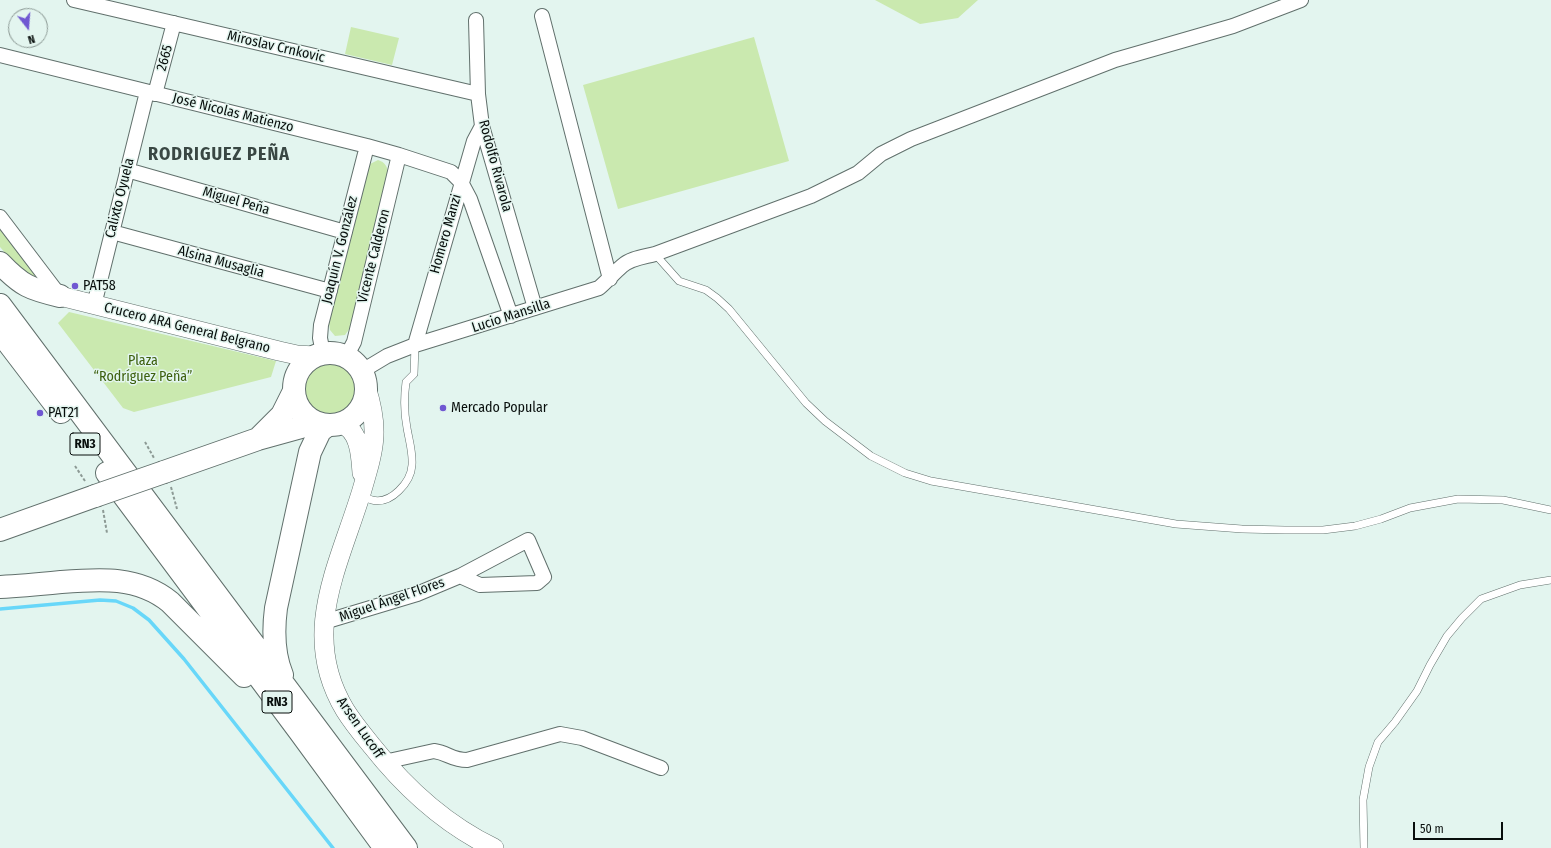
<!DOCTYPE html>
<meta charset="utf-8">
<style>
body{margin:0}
#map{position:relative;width:1551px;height:848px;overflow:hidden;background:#e3f5ef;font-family:"Fira Sans Condensed",sans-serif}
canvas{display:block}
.north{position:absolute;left:8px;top:8px;width:40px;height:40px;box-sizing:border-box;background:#e3f5ef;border:1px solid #8b9994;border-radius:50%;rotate:163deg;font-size:11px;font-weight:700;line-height:16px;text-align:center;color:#080e0c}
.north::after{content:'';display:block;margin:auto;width:14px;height:18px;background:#7058d2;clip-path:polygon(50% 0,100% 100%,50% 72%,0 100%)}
.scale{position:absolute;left:1413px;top:822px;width:90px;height:18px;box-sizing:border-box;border:2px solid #080e0c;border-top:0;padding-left:5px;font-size:12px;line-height:14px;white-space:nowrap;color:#080e0c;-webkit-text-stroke:3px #e3f5ef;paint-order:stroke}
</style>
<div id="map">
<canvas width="1551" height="848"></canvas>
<div class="north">N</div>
<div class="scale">50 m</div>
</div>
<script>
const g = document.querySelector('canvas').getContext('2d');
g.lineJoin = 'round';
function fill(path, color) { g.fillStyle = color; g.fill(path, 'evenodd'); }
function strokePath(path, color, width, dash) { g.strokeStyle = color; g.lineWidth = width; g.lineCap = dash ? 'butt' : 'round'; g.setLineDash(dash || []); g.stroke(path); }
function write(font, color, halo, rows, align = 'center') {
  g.font = font + ' "Fira Sans Condensed",sans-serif'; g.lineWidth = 3; g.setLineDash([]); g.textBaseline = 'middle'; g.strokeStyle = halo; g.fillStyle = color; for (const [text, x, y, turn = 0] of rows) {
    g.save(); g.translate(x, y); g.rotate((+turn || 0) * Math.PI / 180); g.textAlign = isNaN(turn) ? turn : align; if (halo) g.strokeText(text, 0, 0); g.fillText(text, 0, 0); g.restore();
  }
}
fill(new Path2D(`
 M875 0H978L958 18 920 24Z
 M351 27 399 38 392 65 345 54Z
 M754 37 789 161 618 209 583 85Z
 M378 160C385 162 388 167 388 174L350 328 345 335 335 336 330 330 329 323 368 168 370 164Z
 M0 224 34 269 46 293 23 273 0 247Z
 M69 312 276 361 271 377 134 412 123 408 58 323Z
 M304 389a26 26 0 1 1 52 0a26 26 0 1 1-52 0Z`), '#cae9af');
strokePath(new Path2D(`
 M0 609 100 600 116 601 133 608 149 620 184 659 333 848`), '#68d7f9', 3.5);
const lane = new Path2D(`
 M655 254 679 281 706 290 717 298 729 309 806 403 825 421 871 456 905 473 931 481 1176 524 1242 529 1285 530H1323L1355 526 1381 519 1410 508 1458 499 1503 500 1551 510
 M360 495C364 497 368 499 372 500 391 505 411 482 412 465 413 453 409 440 407 428 404 413 404 397 406 382L414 374 415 345
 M1364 848 1363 800 1369 767 1378 742 1395 722 1417 691 1430 665 1447 636 1462 618 1481 599 1520 585 1551 580`);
const street = new Path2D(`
 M74 0 478 94
 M542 16 610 279
 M476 20 478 94 482 126 535 308
 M0 55 367 146 399 155 451 172 461 182 470 199 511 316
 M155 94 174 23
 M127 170 345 232
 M0 217 60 296
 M112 232 330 291
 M94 305 147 92
 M415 345 474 141 482 126
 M323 353 320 338 321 325 367 146
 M346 357 354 342 399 155
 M362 371 387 356 415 345 599 288C607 281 614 273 622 266 631 258 644 257 655 254L811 196 858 173 881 154 911 139 1115 60 1233 26 1301 0
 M324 622 417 594 460 576 528 540 544 577 537 583 480 585 460 576
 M384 762 434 751C448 753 452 760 467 760L560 734 582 738 661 768`);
const secondary = new Path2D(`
 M60 296 279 351 297 355 315 356
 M366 387C380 430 374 449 362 490 339 566 299 634 345 710 353 723 363 735 372 746 406 789 444 824 494 848
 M340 424C360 428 361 458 362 473`);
const primary = new Path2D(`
 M294 389a36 36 0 1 1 72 0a36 36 0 1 1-72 0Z
 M259 438 282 415 294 391
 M164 472 258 439 305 426 321 424
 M0 530 95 496`);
const highway = new Path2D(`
 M0 263C22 286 30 289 60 296
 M0 305 406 848
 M0 332 61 412
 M107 473 300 732 385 848
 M0 587C20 586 41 584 61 582 100 579 138 576 170 602L244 676
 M282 675C273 653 273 631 276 608L310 452 320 431 328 425`);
strokePath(lane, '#61706c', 8);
strokePath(street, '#61706c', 16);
strokePath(secondary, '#61706c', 20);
strokePath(primary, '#61706c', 24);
strokePath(highway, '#61706c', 24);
strokePath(new Path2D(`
 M145 442 154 458
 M75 466 85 481
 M171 487 177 509
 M103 510 107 533`), '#8d9a95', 2, [3, 2]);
strokePath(lane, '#fff', 7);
strokePath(street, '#fff', 14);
strokePath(secondary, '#fff', 19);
strokePath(primary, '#fff', 22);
strokePath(highway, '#fff', 22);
const primaryBridge = new Path2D(`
 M95 496 164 472`);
strokePath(primaryBridge, '#61706c', 24, []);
strokePath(primaryBridge, '#fff', 22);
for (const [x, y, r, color] of [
 [75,286,4,"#7058d2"],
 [443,408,4,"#7058d2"],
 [40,413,4,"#7058d2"]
]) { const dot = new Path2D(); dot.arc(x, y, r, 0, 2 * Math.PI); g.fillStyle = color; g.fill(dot); strokePath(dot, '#e3f5ef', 1.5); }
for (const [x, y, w] of [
 [85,444,30],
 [277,702,30]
]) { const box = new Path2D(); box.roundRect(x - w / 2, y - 11, w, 22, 3); g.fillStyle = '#e3f5ef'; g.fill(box); strokePath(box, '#080e0c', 1); }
write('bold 13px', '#080e0c', null, [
 ["RN3",85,444],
 ["RN3",277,702]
]);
write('14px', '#080e0c', '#e3f5ef', [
 ["Miroslav Crnkovic",276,47,13],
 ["2665",165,58,-75],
 ["José Nicolas Matienzo",233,113,14],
 ["Rodolfo Rivarola",495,166,75],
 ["Calixto Oyuela",120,198,-76],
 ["Miguel Peña",236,201,16],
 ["Homero Manzi",446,234,-74],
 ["Joaquín V. González",340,250,-76],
 ["Vicente Calderon",374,256,-76],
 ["Alsina Musaglia",221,262,15],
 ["Lucio Mansilla",511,316,-18],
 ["Crucero ARA General Belgrano",187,328,14],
 ["Miguel Ángel Flores",392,600,-19],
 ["Arsen Lucoff",360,728,55]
]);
write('14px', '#080e0c', '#e3f5ef', [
 ["PAT58",83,286],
 ["Mercado Popular",451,408],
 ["PAT21",48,413]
], 'left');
write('14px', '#3d600e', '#e3f5ef', [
 ["Plaza",143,361],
 ["“Rodríguez Peña”",143,377]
]);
g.letterSpacing = '1px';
write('bold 18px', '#394743', '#e3f5ef', [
 ["RODRIGUEZ PEÑA",219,155]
]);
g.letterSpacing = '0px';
</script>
